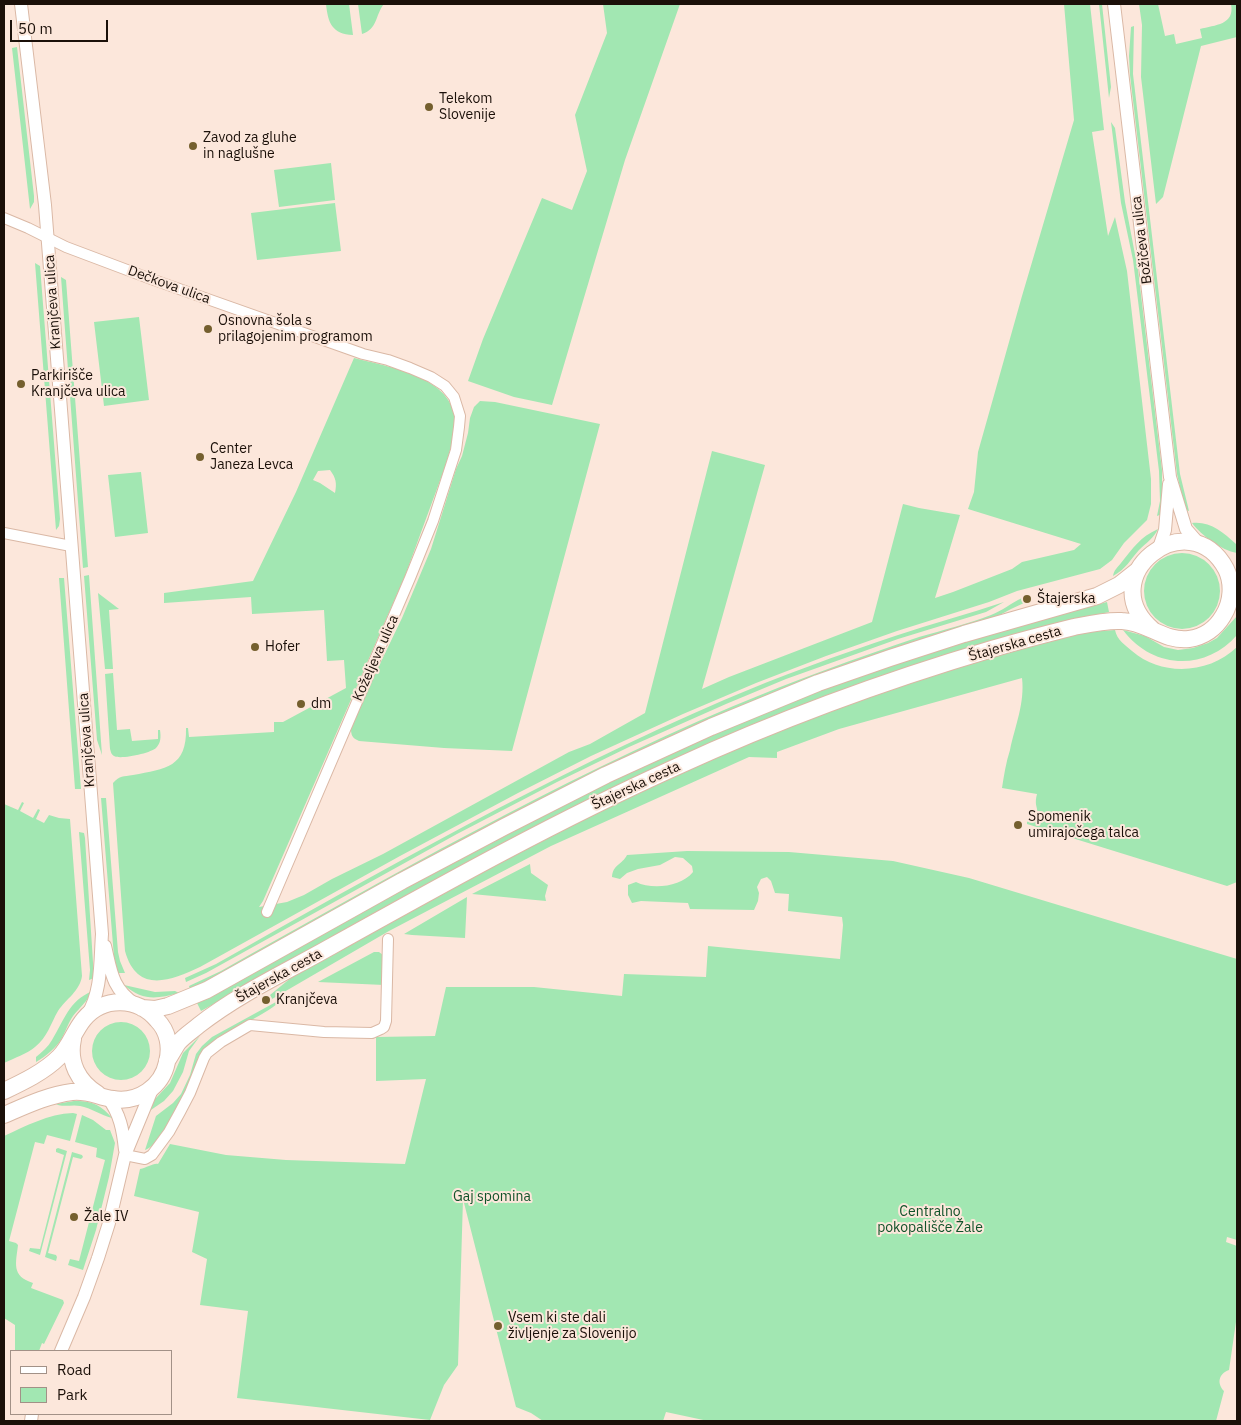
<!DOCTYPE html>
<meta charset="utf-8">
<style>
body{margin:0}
#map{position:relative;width:1241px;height:1425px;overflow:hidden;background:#fce7db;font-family:"IBM Plex Sans",sans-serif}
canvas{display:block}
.frame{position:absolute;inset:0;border:5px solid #1b1009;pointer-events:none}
.legend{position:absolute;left:10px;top:1350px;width:162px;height:65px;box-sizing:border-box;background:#fce7db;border:1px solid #a29187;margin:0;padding:6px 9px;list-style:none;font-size:15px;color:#1b1009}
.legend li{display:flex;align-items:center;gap:10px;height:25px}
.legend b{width:25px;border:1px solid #a29187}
.scale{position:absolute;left:10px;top:20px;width:98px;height:22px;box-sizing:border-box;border:2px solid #1b1009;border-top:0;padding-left:6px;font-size:15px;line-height:18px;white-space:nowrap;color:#1b1009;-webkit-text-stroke:4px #fce7db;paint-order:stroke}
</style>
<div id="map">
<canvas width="1241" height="1425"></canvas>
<div class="frame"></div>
<ul class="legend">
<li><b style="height:6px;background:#fff"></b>Road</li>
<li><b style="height:14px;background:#a2e7b2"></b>Park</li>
</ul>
<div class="scale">50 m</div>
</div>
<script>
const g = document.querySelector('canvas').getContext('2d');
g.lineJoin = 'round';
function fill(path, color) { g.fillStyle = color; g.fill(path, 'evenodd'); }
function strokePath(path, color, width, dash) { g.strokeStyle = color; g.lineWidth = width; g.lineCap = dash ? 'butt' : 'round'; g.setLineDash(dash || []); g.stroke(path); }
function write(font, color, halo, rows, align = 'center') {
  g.font = font + ' "IBM Plex Sans",sans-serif'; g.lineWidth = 4; g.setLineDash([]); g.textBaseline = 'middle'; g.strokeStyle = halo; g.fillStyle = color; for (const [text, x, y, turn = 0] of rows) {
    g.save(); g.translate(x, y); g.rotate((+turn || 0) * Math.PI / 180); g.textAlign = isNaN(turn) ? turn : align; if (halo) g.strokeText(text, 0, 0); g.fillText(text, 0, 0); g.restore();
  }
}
fill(new Path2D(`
 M326 4H349L353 35C332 34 328 23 326 4Z
 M358 4H384C375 15 378 29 362 34Z
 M603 4H680L625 160 552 405 514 397 468 381 483 339 542 198 572 210 587 171 575 115 607 33Z
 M1064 4H1090L1104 130 1092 132 1108 236 1115 217 1127 271 1151 479V504L1147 520 1124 543 1112 560 1100 569 1017 591 989 602 897 631 826 656 756 683 683 714 591 756 518 793 400 856 200 967C170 981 137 994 125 951L113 783C120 775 123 777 133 775 166 769 187 767 186 728H188L189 737 274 732V722H283L346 688 344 660 327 661 324 610 252 614 251 597 164 603V593L253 581 296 492 354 358C388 367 454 376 455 422 455 435 449 454 445 467L405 576 263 901 259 907 287 902 304 895 332 879 383 854 569 752 590 744 645 713 712 451 765 465 702 689 729 677 872 622 903 504 919 508 960 515 935 598 953 592 1012 569 1022 562 1074 550 1081 544 968 509 974 492 978 452 1022 296 1074 120ZM330 470C336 478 337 483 335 493L320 483 313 480 318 471Z
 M1099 4H1102L1111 87 1109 98Z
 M1139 4H1158L1165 36 1174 34 1176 44 1202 38 1200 29C1215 25 1235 25 1231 4H1237V37L1201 46 1163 197 1156 204 1141 77 1142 25Z
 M1134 26 1133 74 1180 474 1189 511 1185 510 1177 474 1130 75 1129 56 1131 27Z
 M17 47 34 196V202L30 209 12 48Z
 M1111 122 1115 128 1125 202 1138 270 1162 470V514L1157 516 1160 501 1159 471 1133 260 1121 203Z
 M331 163 335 200 279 207 274 170Z
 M335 203 341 251 257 260 251 213Z
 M35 263 40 266 60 519 59 526 56 530Z
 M61 277 66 280 88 567 83 568Z
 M139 317 149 400 104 406 94 322Z
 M480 401 495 402 600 424 512 751 444 748 359 741C352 738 351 735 351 728L376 672 402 618 431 549 456 469 462 456 468 433 470 418 474 407Z
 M141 472 148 533 115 537 108 475Z
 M1192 523C1210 521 1223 532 1236 544L1237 546V553C1221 550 1202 536 1192 523Z
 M1158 529C1154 538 1146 543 1139 550 1130 560 1126 569 1113 576 1114 570 1117 568 1121 563 1133 548 1140 537 1158 529Z
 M1144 591a38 38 0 1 1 76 0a38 38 0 1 1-76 0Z
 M89 575 102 755 97 740 84 576Z
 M59 578H64L81 789H75Z
 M98 593 119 609 109 610 113 669H105Z
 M1022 598 1024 603 1011 609 998 616 831 672 190 990 189 986 221 971C388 877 555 782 731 707 793 681 856 658 919 637 943 630 968 624 991 615 1002 611 1011 603 1022 598Z
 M1004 602 986 612 898 639 786 679 726 704 629 747 557 782 457 834 206 973 186 982 185 978 216 964C382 870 548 776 724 700 780 676 838 655 895 636 931 624 968 614 1004 602Z
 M1107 602 1109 612 1066 622 857 686 354 926 201 1011 197 1003 371 906 558 806 720 730 854 678 1001 630Z
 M1237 616V635C1205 672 1152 669 1123 630L1145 636 1164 647 1178 650 1193 648 1208 643 1217 638Z
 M1115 630C1117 640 1125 645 1132 651 1162 677 1209 674 1237 647V882L1227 886 1027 824V822C1046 809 1032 812 1037 794L1002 788C1004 775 1006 762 1010 750 1015 726 1025 703 1022 678L839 729 777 752V758L749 757 551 846 389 931 272 999 270 995 292 977 440 894 583 818 689 768 826 712 900 686 1018 649 1087 632Z
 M113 673 117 730 130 729 132 741 158 739V730H160C161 737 161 743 156 748 151 753 120 760 114 756 111 754 111 752 110 749L105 674Z
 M101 798H106L118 952 120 961 125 973H117L114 957Z
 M22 802 24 803 20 811 33 818 38 809 40 810 36 819 44 823 49 815 59 818 70 819 82 976C80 991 66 999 58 1011 51 1023 47 1038 35 1047 27 1054 14 1058 4 1063V804L18 810Z
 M79 832 84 833 85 838 94 978 89 980 90 970Z
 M687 851 789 852 893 861 969 878 1237 959V1240L1227 1237 1226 1242 1237 1246V1315L1229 1370C1218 1374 1217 1384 1224 1391L1216 1421H708L666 1412 663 1421H543L531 1413 516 1407 463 1199 458 1365 444 1385 430 1420 237 1398 248 1311 200 1305 207 1259 192 1252 199 1212 134 1196 140 1169C147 1168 153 1163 158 1164L170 1144 226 1155 286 1160 405 1164 426 1079 376 1081V1037L435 1036 446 987H534L622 996 624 974 706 977 708 946 840 959 843 925 842 917 788 911 789 894 775 893 771 881 767 877 761 879 757 887 759 893 758 901 754 910 690 909 688 903 641 901 632 903 628 895V885L636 882C652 890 681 887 693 872L692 866 683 858 675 857 660 865 638 869 627 873 620 879 612 877C613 864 622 865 627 855Z
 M530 864 531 873 548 885 545 896 546 901 472 894Z
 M467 897 465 938 412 935 404 934Z
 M374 952H379L383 955 384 985 318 982Z
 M124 985 155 992 175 991 179 993C156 999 143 1001 124 985Z
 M92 991C88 1001 79 1008 73 1016 68 1023 66 1031 62 1038 56 1048 46 1056 36 1062V1057C42 1052 48 1047 52 1040 65 1019 68 1002 92 991Z
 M285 997C275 1007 262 1014 250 1021 240 1027 210 1041 205 1049 200 1058 197 1069 193 1078 186 1092 160 1147 145 1150L156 1116 173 1103 181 1094 190 1075 196 1054 202 1046 212 1037Z
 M92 1051a29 29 0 1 1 58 0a29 29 0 1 1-58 0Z
 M200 1036 189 1051 183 1072 173 1091 164 1101 148 1112 155 1099 170 1083 183 1053Z
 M74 1101C90 1100 102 1105 112 1118 101 1115 91 1108 80 1106 72 1104 63 1108 56 1104Z
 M73 1113 77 1114 70 1141 47 1135 44 1144 35 1142 9 1241 16 1243 18 1245C16 1263 11 1276 33 1283L31 1288 63 1300 64 1303 44 1344 42 1343 39 1351H15V1325L4 1318V1136C26 1126 48 1114 73 1113Z
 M82 1115 93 1120 106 1130H110L115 1143 109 1177 96 1230 83 1270 68 1265 70 1259 79 1261 105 1160 96 1157 97 1148 75 1142Z
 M58 1148 67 1151 40 1255 29 1251 30 1248 40 1249 64 1155 56 1152V1149Z
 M72 1152 82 1155 83 1157 81 1159 73 1157 48 1253 56 1255 57 1257 56 1261 45 1257Z`), '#a2e7b2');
const minor = new Path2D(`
 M4 218 28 228 66 247 151 279 363 354 388 360 410 368 431 377 445 386 454 397 460 416 459 427 456 450 433 521 410 578 267 912
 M4 533 71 546
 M125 1155 145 1159 152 1155 169 1132 180 1112 190 1093 204 1058 207 1053 221 1042 250 1025 324 1032 372 1033 381 1029 384 1027 386 1021 388 939`);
const tertiary = new Path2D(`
 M21 4 45 205 102 934C100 961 102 992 87 1015
 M1114 4 1170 477 1186 529 1200 545
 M1159 548 1165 530 1169 484
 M105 946C111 971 112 989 135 1004
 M108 1098C120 1114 123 1130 125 1150
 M61 1351 84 1297 98 1258 109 1223 125 1155 153 1087
 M31 1421 32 1414`);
const primary = new Path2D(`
 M142 1008 155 1009 168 1006 207 990 402 881 504 827 606 775 711 727 818 683 890 658 964 634 1097 596 1119 585 1138 570
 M73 1039C68 1062 78 1082 98 1094
 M167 1061C171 1055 174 1049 178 1043 184 1036 192 1031 199 1025 240 993 288 971 332 946 445 883 558 820 676 767 778 720 884 681 992 649 1019 641 1046 634 1074 627 1089 624 1106 620 1122 621 1147 622 1164 642 1189 639 1204 637 1216 628 1223 616 1232 602 1233 583 1226 569 1189 500 1090 577 1153 630
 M4 1091C23 1082 44 1072 59 1057 70 1046 74 1031 84 1019 103 996 138 997 157 1020 168 1031 171 1047 167 1062 162 1087 138 1103 113 1099 98 1097 88 1090 72 1092 48 1095 25 1106 4 1115`);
strokePath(minor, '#dab8a5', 12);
strokePath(tertiary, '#dab8a5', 14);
strokePath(primary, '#dab8a5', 18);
strokePath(minor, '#fff', 10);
strokePath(tertiary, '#fff', 12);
strokePath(primary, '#fff', 16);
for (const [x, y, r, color] of [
 [429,107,5,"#745f2e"],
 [193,146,5,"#745f2e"],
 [208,329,5,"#745f2e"],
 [21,384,5,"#745f2e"],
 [200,457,5,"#745f2e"],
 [1027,599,5,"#745f2e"],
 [255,647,5,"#745f2e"],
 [301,704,5,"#745f2e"],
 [1018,825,5,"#745f2e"],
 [266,1000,5,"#745f2e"],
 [74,1217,5,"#745f2e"],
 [498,1326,5,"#745f2e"]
]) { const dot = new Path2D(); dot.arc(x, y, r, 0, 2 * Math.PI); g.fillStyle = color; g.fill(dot); strokePath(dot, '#fce7db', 2); }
write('14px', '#1b1009', '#fce7db', [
 ["Telekom",439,99],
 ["Slovenije",439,115],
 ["Zavod za gluhe",203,138],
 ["in naglušne",203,154],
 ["Osnovna šola s",218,321],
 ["prilagojenim programom",218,337],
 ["Parkirišče",31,376],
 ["Kranjčeva ulica",31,392],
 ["Center",210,449],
 ["Janeza Levca",210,465],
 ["Štajerska",1037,599],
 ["Hofer",265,647],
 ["dm",311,704],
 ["Spomenik",1028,817],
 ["umirajočega talca",1028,833],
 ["Kranjčeva",276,1000],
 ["Žale IV",84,1217],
 ["Vsem ki ste dali",508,1318],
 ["življenje za Slovenijo",508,1334]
], 'left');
write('14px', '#1b1009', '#fce7db', [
 ["Božičeva ulica",1142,240,-97],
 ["Dečkova ulica",169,285,20],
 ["Kranjčeva ulica",53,302,-94],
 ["Štajerska cesta",1015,644,-16],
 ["Koželjeva ulica",376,658,-66],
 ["Kranjčeva ulica",87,740,-94],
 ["Štajerska cesta",636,786,-25],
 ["Štajerska cesta",279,976,-29]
]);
write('14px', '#105229', '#fce7db', [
 ["Gaj spomina",492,1197],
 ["Centralno",930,1212],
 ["pokopališče Žale",930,1228]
]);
</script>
